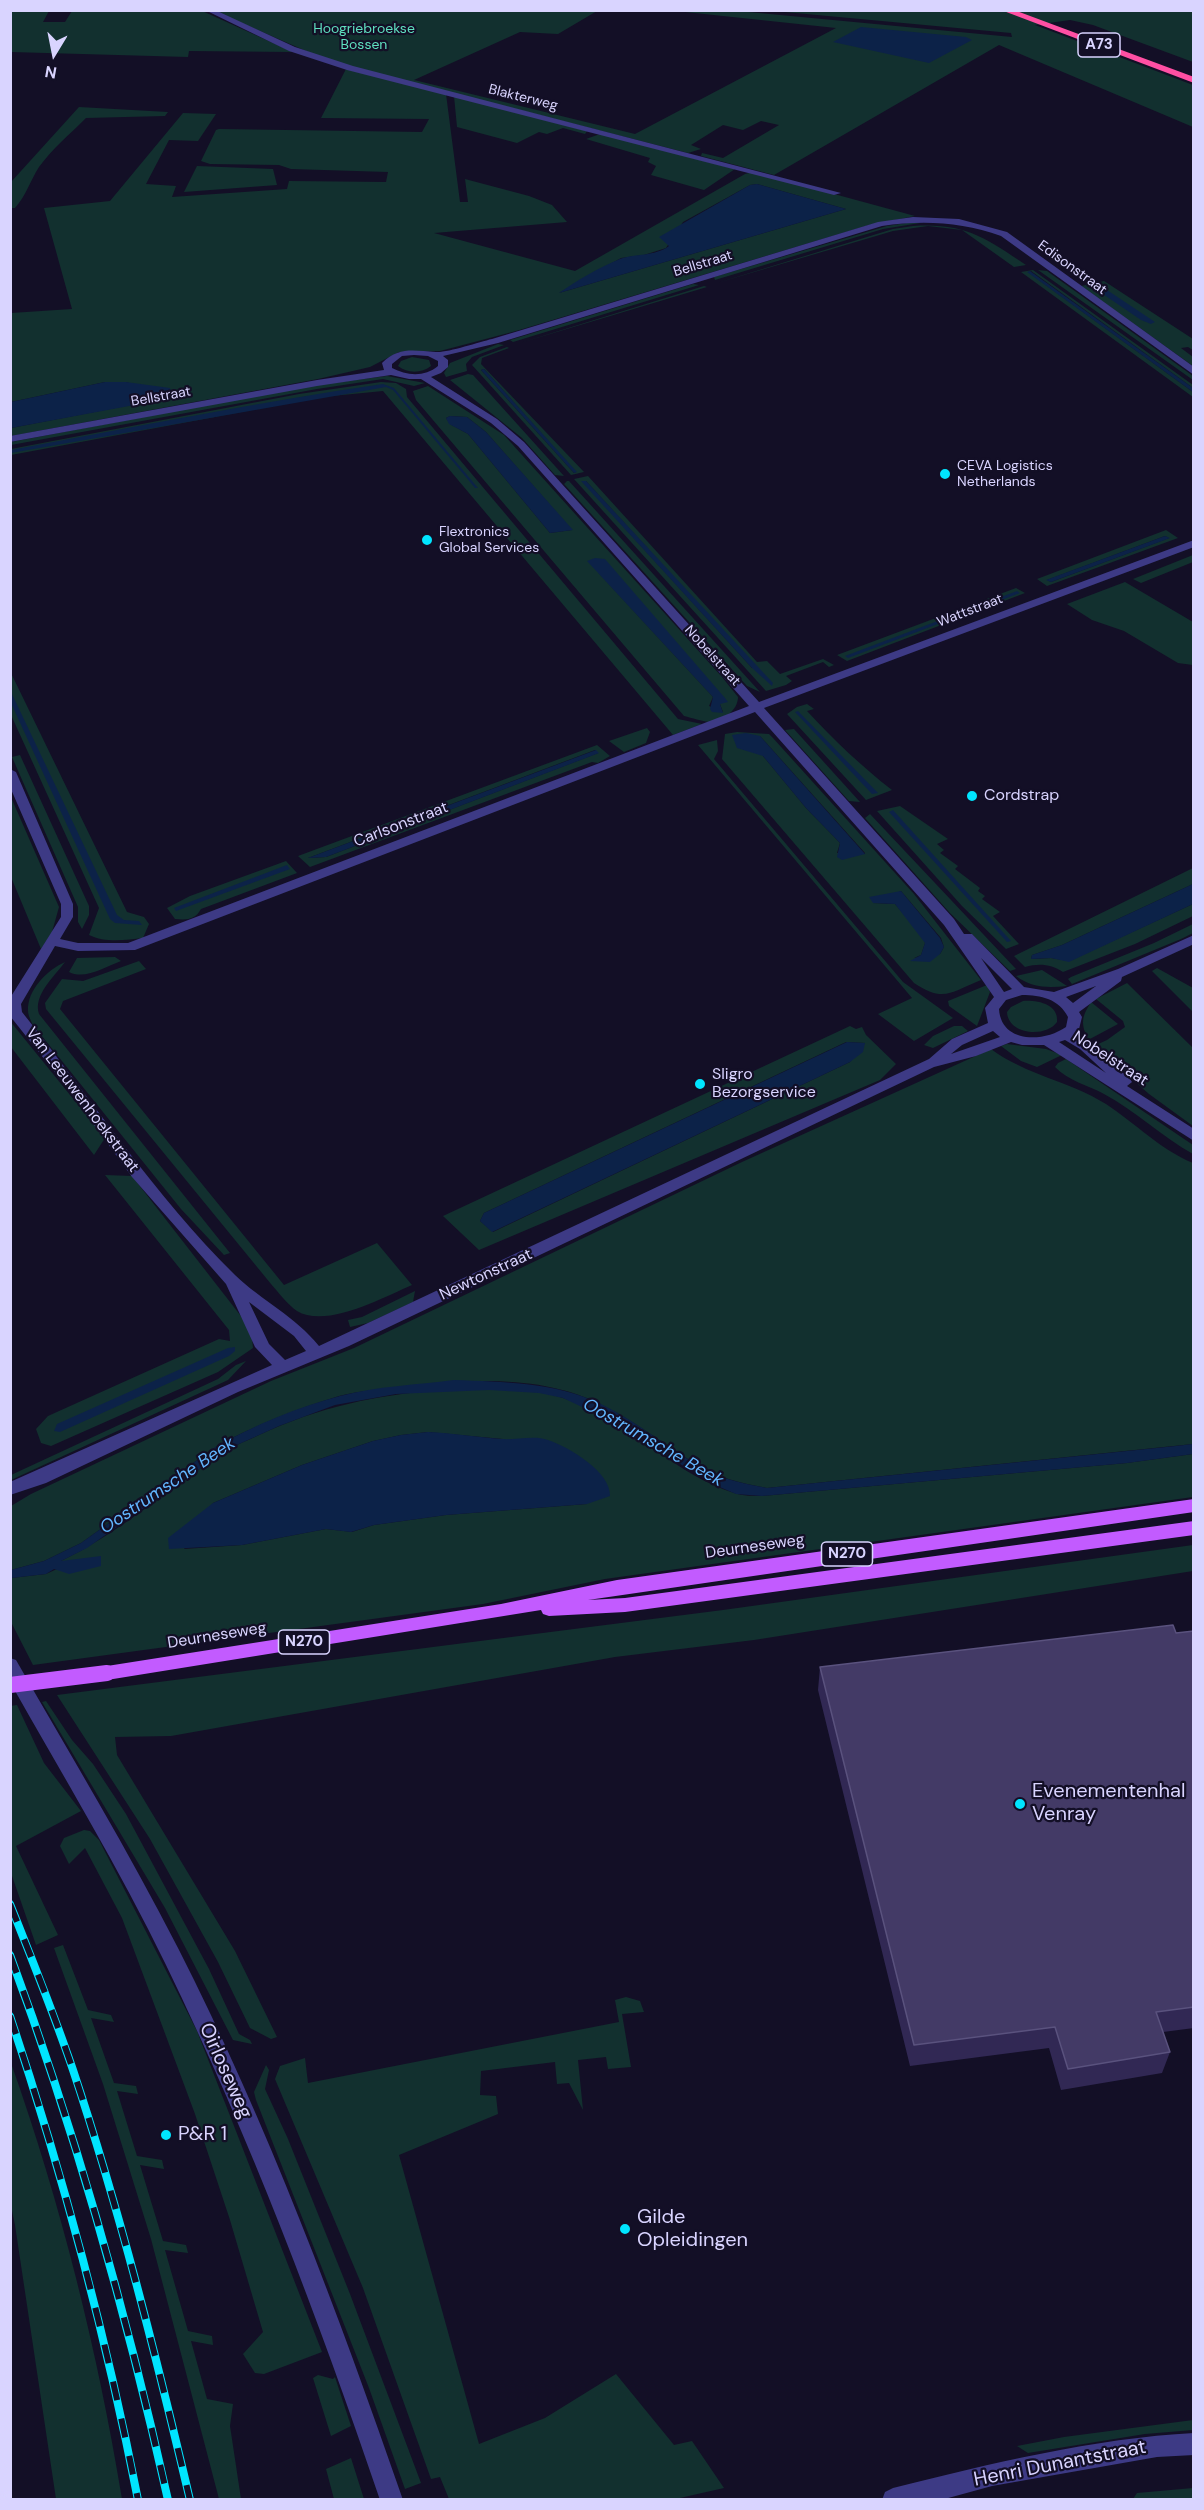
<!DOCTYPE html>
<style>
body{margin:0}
#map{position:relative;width:1204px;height:2510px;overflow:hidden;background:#130f26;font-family:"DM Sans",sans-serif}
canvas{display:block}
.frame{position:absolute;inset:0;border:12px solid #d9d4ff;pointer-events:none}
.north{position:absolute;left:24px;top:24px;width:60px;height:60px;-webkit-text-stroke:4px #130f26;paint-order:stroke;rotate:190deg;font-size:16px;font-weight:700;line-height:24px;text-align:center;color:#d9d4ff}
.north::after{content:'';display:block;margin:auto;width:21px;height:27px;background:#d9d4ff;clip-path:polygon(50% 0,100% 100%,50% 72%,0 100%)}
</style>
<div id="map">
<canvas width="1204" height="2510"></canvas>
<div class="frame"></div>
<div class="north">N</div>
</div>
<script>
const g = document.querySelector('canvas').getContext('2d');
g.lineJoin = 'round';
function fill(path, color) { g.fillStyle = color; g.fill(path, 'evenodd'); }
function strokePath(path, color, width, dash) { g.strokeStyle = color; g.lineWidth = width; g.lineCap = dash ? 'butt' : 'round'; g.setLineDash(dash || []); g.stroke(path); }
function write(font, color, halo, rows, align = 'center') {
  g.font = font + ' "DM Sans",sans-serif'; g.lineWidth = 4.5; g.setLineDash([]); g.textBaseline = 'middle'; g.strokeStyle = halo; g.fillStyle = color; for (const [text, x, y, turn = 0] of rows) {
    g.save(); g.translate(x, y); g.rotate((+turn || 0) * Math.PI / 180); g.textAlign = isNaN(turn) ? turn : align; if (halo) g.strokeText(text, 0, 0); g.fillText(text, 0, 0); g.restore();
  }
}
fill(new Path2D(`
 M200 10 293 52 189 51 188 57 11 52V11H49L43 22H65L72 11Z
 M214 11H597L558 34 520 32 414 80 635 134 836 28 676 11H738L1012 37 1011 33 774 11H1193V62L1093 25 1070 20 1035 25 1193 85V127L999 45 774 175 701 156 702 153 723 158 779 125 761 121 743 130 723 125 691 145 701 149 688 153 359 69 313 54Z
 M346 69 446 94 460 202H468L465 179 529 196 552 205 567 222 434 233 575 271 745 174 753 172 915 216 869 225 516 331 440 351 399 352 370 367 318 379 11 436V428L172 397 126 382H105L11 402V313L72 309 44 208 110 201 183 113 216 114 198 141 169 140 146 184 176 186 172 197 287 189 289 181 386 182 388 172 291 169 279 165 210 164 201 161 216 130 219 129 422 132 429 119 321 118ZM757 184 846 209 559 293 621 258 644 255 666 248 683 222 750 185Z
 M454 96 587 131 585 134 563 128 547 134 539 132 517 143 457 127Z
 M79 107 168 112 165 116 86 118C70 134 52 149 39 167 30 181 26 196 15 208H11V182Z
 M600 134 735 169 704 190 651 175 656 166 648 162 650 158 586 139Z
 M197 166 273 169 277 185 184 192Z
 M919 221 920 223 883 229 715 280 714 277 887 226Z
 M913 226C965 223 984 237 1026 265L1014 267 962 230 928 226 893 231 717 283 893 229Z
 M1033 270 1193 385V388L1031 271 1028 272 1193 392V397L1021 272Z
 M1038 270 1047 271 1193 376V380Z
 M1104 281 1193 339V350L1188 347 1181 348 1193 357V366L1081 286Z
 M693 284 699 285 513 342 510 340Z
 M704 286 707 287 520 343Z
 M498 344 504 345 472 357 466 364 467 371 446 377 444 373 450 363Z
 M507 347 509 348 482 358 481 364 584 472 571 475 472 365 480 357ZM484 369 576 472 574 473 481 370Z
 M412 357 429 360 431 366C422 373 408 374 398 366L401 361Z
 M468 374 473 375 564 476 555 475 522 438 450 380Z
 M387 376 425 383 414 386 383 379 317 389 11 445V442L308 386Z
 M381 382 396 383 406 389 407 397 678 719 702 724 673 735 383 391 322 397 11 455V449L299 394Z
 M428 386 504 435 722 677 738 697C738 710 723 722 709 722 702 721 692 718 684 716L416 400 413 391ZM450 416 467 417 486 432 572 530 550 533 468 434 450 424 446 418ZM588 562 720 704 723 712 709 706 713 697Z
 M588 476 757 662 767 661 780 674 823 659 834 665 829 667 823 662 786 676 792 681 786 685 766 691 574 479ZM582 481H586L756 667 752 668Z
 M567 481H569L760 692 747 686 564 484Z
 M1166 530 1178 538 1047 586 1037 579ZM1165 536 1169 538 1051 582 1047 580Z
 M1193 555V562L1141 583 1133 579Z
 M1125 582 1193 622V665L1178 663 1124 631 1092 620 1067 604Z
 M1016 588 1025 593 847 661 837 655Z
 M10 671 127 912 144 917 149 924 143 938C126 940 105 943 89 935L99 908 11 715Z
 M807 704 814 709 807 711C834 740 861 766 892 790L866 800 787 714 797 707Z
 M647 728 650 732 646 743 624 752 609 741Z
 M794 729 860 802 849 801 785 730Z
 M737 732 769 734 773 738 914 894 981 980C951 992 944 1003 914 983L722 759 725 734ZM760 736 865 853V854L837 853 840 843 806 808 763 756ZM901 891 941 938 944 947 940 954 914 958 921 955 925 943 923 937 895 904 873 903Z
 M717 740 718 751 714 759 903 982 953 1018 914 1041 878 1014 912 998 698 745Z
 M597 745 610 756 598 763 592 762 310 867 298 856ZM595 750 598 753 326 857 308 858Z
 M20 755 89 906V915L82 929 78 922V907L12 757Z
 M10 795 59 907 52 932 41 949 11 877Z
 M900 806 948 839 937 844 944 850 940 853 958 866 955 869 980 888 978 891 985 896 982 899 1000 912 993 916 1019 944 1006 949 962 906 877 811Z
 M870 814 1016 969 1010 971 950 913 865 818Z
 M286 861 297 873 201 909C195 920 187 920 175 919L167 908 190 896Z
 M1193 868V884L1062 945 1032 955 1031 959 1051 958 1069 961 1193 904V916L1135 944 1063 972C1051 964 1039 963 1025 967L1014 956Z
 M1193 924V933L1181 939 1072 984 1068 979 1071 977 1154 943Z
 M115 957 121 961C105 967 85 980 69 972L77 958Z
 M139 961 146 969 63 1001 60 1009 284 1285 377 1243 412 1285C384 1297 326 1329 297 1311 287 1304 279 1293 271 1284L46 1009 45 1003 62 979 83 981Z
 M65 962C54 977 33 995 39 1014L230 1253 224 1255 181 1209 33 1025C31 1021 28 1015 28 1011 27 990 47 970 65 962Z
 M1157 968 1193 988V1012L1152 971Z
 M1042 970 1067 986C1048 988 1032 988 1016 976Z
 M1127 983 1193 1048V1126L1149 1094 1094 1046 1107 1040 1125 1027 1123 1021 1096 999Z
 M987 985 990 992 977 1026 949 1006 948 1001Z
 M1023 1001C1037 1000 1059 1004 1057 1022 1046 1038 1008 1035 1007 1012L1011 1007Z
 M1091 1002 1118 1024 1088 1040C1081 1023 1081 1018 1091 1002Z
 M10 1021 105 1138 94 1155 11 1047Z
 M850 1026 856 1029 862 1027 866 1035 896 1064 880 1080 479 1250 443 1216ZM846 1042 865 1043 850 1062 493 1232 480 1221 484 1213Z
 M954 1026H962L968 1031 933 1048 924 1045 933 1036Z
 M1007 1044 1046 1049 1062 1055 1037 1067 1021 1061 1001 1046Z
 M991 1049C1026 1075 1069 1081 1106 1104 1135 1123 1161 1150 1193 1163V1444L767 1488C747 1484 725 1480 706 1470 671 1450 639 1423 602 1405 542 1374 467 1379 402 1387 381 1389 359 1391 339 1396 297 1409 255 1425 217 1446L81 1543 44 1561 11 1570V1506L31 1494 271 1381 354 1348 742 1162Z
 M1066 1059 1193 1145V1154C1162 1137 1136 1111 1104 1094 1088 1085 1068 1081 1055 1067L1058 1063Z
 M105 1175 132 1176 251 1329 253 1348 218 1372 51 1446 41 1443 36 1429 48 1416 219 1339 230 1341 229 1330Z
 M415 1291 413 1302 368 1323 350 1327 348 1320 362 1317Z
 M246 1361 228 1380 11 1480V1475L218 1379 236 1365Z
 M441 1390C478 1390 527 1386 563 1398 625 1418 673 1474 734 1493 743 1496 753 1496 762 1496L1127 1463 1193 1454V1497L605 1579 483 1604 33 1665 11 1622V1578L46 1574 77 1560 59 1562C120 1533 170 1487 226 1451 237 1444 249 1440 259 1435 319 1407 376 1395 441 1390ZM428 1432 503 1439 587 1504 446 1515 374 1525 352 1532 326 1529 242 1545 184 1549 213 1503 302 1465 373 1441 401 1435Z
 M1193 1545V1571L754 1640 615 1657 171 1736 115 1737 117 1755 235 1951 277 2037 271 2039 250 2028 218 1962 150 1839 57 1695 723 1610Z
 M46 1701 72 1740 93 1764 126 1814 209 1969 239 2034 250 2040 252 2044 233 2040 165 1908 42 1702Z
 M17 1705 44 1763 81 1811 16 1846 58 1935 36 1945 11 1873 10 1706Z
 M84 1830 90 1831 99 1840 197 2031 322 2352 264 2374 255 2373 243 2354 263 2332 230 2220 195 2114 122 1918 85 1848 69 1864 60 1846 64 1838Z
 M63 1945 88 2010 111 2015 114 2022 91 2018 114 2083 136 2086 138 2094 117 2091 137 2156 162 2160 164 2169 140 2165 163 2241 186 2245 188 2253 165 2250 188 2331 212 2336 213 2345 191 2341 207 2399 233 2404 230 2426 241 2499H219L151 2239 103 2084 54 1948Z
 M626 1997 640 2001 644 2012 622 2014 631 2067 608 2069 606 2057 578 2060 583 2110 569 2083 557 2084 555 2062 481 2071 480 2095 496 2096 498 2114 399 2155 479 2444 545 2418 616 2374 674 2445 692 2441 724 2488 671 2500 449 2499 440 2477 431 2479 363 2288 275 2079 280 2066 305 2058 308 2083 619 2022 615 2000Z
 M11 2063C61 2204 98 2352 122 2499H56L15 2225 11 2206Z
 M266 2065 269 2070 265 2089 288 2139 350 2294 421 2483 405 2489 369 2388 256 2100 254 2092Z
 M318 2375 333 2379 335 2377 351 2426 331 2436 313 2378Z
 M1193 2420V2430L1145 2434 1028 2453 1017 2446 1064 2437Z
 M351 2458 364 2499H334L326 2469Z
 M1193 2488V2499H1133L1137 2493Z`), '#12302f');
fill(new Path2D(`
 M861 27 966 37 972 40 929 63 833 42Z
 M757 184 846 209 559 293C576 281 600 267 620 259 636 253 654 257 669 246L659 237 750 185Z
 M1030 271 1193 388V392L1027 272Z
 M1098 284 1155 322 1151 324 1141 320 1094 288 1093 285Z
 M484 369 577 472 574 473 481 370Z
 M105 382H126L170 388 172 398 11 428V402Z
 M383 384 394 388 478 488H475L393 390 386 387 11 453V450C135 427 258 402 383 384Z
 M450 416 467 417 486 432 573 530 550 533 468 434 449 424 446 418Z
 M581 481H586L773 683 772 686 752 668Z
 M1165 536 1170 538 1051 582 1046 580Z
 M595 558 605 559 725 698 728 702 720 704 723 713 712 712 710 709 713 697 587 561Z
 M1017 591 1020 593 848 658 845 656Z
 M11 692 117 915 124 920 139 921 142 925 115 923 110 919 11 703Z
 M798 711 878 793 872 794 795 712Z
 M746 733 760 736 865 854 842 860 837 857 840 843 806 808 763 756 737 748 732 735Z
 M596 750 599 753 326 857 308 858Z
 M893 810 1011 941 1007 942 889 812Z
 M287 865 290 869 176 911 174 908Z
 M1193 884V904L1069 962 1051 958 1031 959 1032 955 1062 945Z
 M901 891 940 938 944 947 940 954 930 962 910 961 921 955 925 943 895 904 873 903 869 897Z
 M847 1042 865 1043 863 1052 850 1062 492 1232 480 1221 484 1213Z
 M235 1347V1351L229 1356 60 1432 54 1431 57 1424 228 1348Z
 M454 1380C504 1382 555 1382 601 1404 638 1422 670 1450 706 1470 724 1480 747 1484 767 1488L1176 1446 1193 1444V1454L1127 1463 762 1496 736 1494 715 1485 599 1415 563 1398 539 1393 489 1390 396 1394 335 1405 279 1426 228 1449 87 1548 61 1561 101 1556V1566L69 1574 54 1569 46 1574 11 1578V1570L44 1561 81 1543 217 1446C255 1425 298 1407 340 1396 377 1386 417 1385 454 1380Z
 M428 1432C453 1433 477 1437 502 1439 516 1440 535 1435 548 1440 569 1447 611 1472 610 1496L587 1504 446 1515 374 1525 351 1532 326 1529 242 1545 169 1549 168 1538 213 1503 302 1465 373 1441 401 1435Z`), '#0c2248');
fill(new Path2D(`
 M205 10H215L295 47 353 66 841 193 834 195 347 70 289 51Z
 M913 217 959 219 1007 232 1194 367V375L1001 236C962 222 923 220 882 226L498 343 443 356 448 360V367L441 373 431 377 497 419 524 442 759 702 1194 540V547L764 708 954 919 964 934H972L1024 987 1054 992 1118 969 1194 935V944L1122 977 1121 981 1079 1012 1082 1017 1079 1029 1075 1034 1090 1043 1130 1079 1132 1082 1127 1086 1194 1129V1141L1044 1045H1022L1011 1042 976 1056 934 1067 349 1346 238 1392 46 1483 10 1495V1482L272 1365 255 1347 226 1284 132 1177 65 1085 10 1016V998L61 917V904L10 787V769L16 772 73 904V917L60 939 78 943H128L749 706 518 446 491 423 421 379H409L391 375 317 386 10 442V436L317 380 384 370 382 363C399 346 415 351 436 352 447 353 479 342 492 339L878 222ZM414 355 428 356 438 361V366C425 377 407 376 392 368V364L402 356ZM755 712 944 925 994 997 985 1008 988 1023 952 1039 929 1059 319 1346C295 1316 262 1301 235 1275 155 1196 92 1100 22 1012L21 1004 55 946 78 951 135 950ZM981 958 1012 989 1004 992ZM1096 986 1073 1003 1066 997ZM1022 995C1041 995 1059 999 1068 1017L1066 1027C1043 1043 1001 1043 999 1009L1006 1000ZM993 1031 1000 1037 951 1054 962 1045ZM1065 1040 1080 1049 1106 1073 1059 1042ZM249 1302 294 1336 306 1351 285 1360 269 1344Z
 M10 1658 16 1660C71 1756 128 1850 178 1948 268 2125 338 2312 403 2500H380C318 2317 250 2138 166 1965 119 1868 63 1776 10 1682Z
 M1194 2433V2455L1157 2457 992 2486 941 2500H882L885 2492 893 2488C989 2464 1095 2438 1194 2433Z`), '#3d3a85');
fill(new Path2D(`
 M1194 1499V1512L588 1600 625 1598 1194 1521V1535L625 1612 549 1616 543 1614 541 1610 107 1680 101 1678 98 1673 101 1668 107 1666 501 1604 617 1580Z`), '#c25bff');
fill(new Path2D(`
 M1001 10H1014L1194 77V83Z`), '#ff4fa3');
const rail = new Path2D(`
 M10 1904C32 1959 54 2014 73 2070 120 2211 156 2356 190 2500
 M10 1955C76 2133 127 2315 168 2500
 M10 2016C63 2175 106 2335 138 2500`);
strokePath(rail, '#00e5ff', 8);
strokePath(rail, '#130f26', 6, [19]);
strokePath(new Path2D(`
 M10 1685 107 1673`), '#c25bff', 16);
fill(new Path2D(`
 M1194 1631V2028L1163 2032 1170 2052 1162 2073 1061 2090 1049 2048 910 2066 818 1690 820 1667Z`), '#312854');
const building = new Path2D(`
 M1173 1625 1176 1633 1194 1631V2007L1156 2012 1170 2052 1068 2069 1055 2027 914 2045 820 1667Z`);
fill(building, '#433a66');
strokePath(building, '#5a527e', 1.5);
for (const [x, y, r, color] of [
 [945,474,6,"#00e5ff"],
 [427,540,6,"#00e5ff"],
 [972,796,6,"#00e5ff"],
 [700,1084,6,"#00e5ff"],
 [1020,1804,6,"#00e5ff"],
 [166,2135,6,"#00e5ff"],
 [625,2229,6,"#00e5ff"]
]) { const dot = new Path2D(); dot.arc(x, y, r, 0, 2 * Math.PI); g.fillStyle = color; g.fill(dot); strokePath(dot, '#130f26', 2); }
write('14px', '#5fe0c0', '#130f26', [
 ["Hoogriebroekse",364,29],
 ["Bossen",364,45]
]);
write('14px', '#d9d4ff', '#130f26', [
 ["Blakterweg",523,98,14],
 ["Bellstraat",703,264,-17],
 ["Edisonstraat",1072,268,36],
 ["Bellstraat",161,397,-10],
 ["Wattstraat",970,611,-21],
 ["Nobelstraat",712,656,48]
]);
write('14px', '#d9d4ff', '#130f26', [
 ["CEVA Logistics",957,466],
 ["Netherlands",957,482],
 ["Flextronics",439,532],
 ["Global Services",439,548]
], 'left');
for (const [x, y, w] of [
 [1099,45,42],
 [847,1554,51],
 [304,1642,51]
]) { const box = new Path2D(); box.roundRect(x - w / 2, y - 12, w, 24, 4.5); g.fillStyle = '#130f26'; g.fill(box); strokePath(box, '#d9d4ff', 1.5); }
write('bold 15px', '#d9d4ff', null, [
 ["A73",1099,45],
 ["N270",847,1554],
 ["N270",304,1642]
]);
write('16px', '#d9d4ff', '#130f26', [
 ["Cordstrap",984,796],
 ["Sligro",712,1075],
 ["Bezorgservice",712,1093]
], 'left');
write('16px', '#d9d4ff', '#130f26', [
 ["Carlsonstraat",401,825,-21],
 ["Nobelstraat",1110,1059,33],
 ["Van Leeuwenhoekstraat",82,1100,53],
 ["Newtonstraat",486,1275,-25],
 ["Deurneseweg",755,1547,-8],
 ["Deurneseweg",217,1636,-9]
]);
write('italic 18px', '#62b6ff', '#130f26', [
 ["Oostrumsche Beek",653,1443,30],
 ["Oostrumsche Beek",168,1486,-34]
]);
write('20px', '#d9d4ff', '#130f26', [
 ["Evenementenhal",1032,1792],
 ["Venray",1032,1815],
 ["P&R 1",178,2135],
 ["Gilde",637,2218],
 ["Opleidingen",637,2241]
], 'left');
write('20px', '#d9d4ff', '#130f26', [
 ["Oirloseweg",225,2071,66],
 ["Henri Dunantstraat",1060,2464,-11]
]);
</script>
